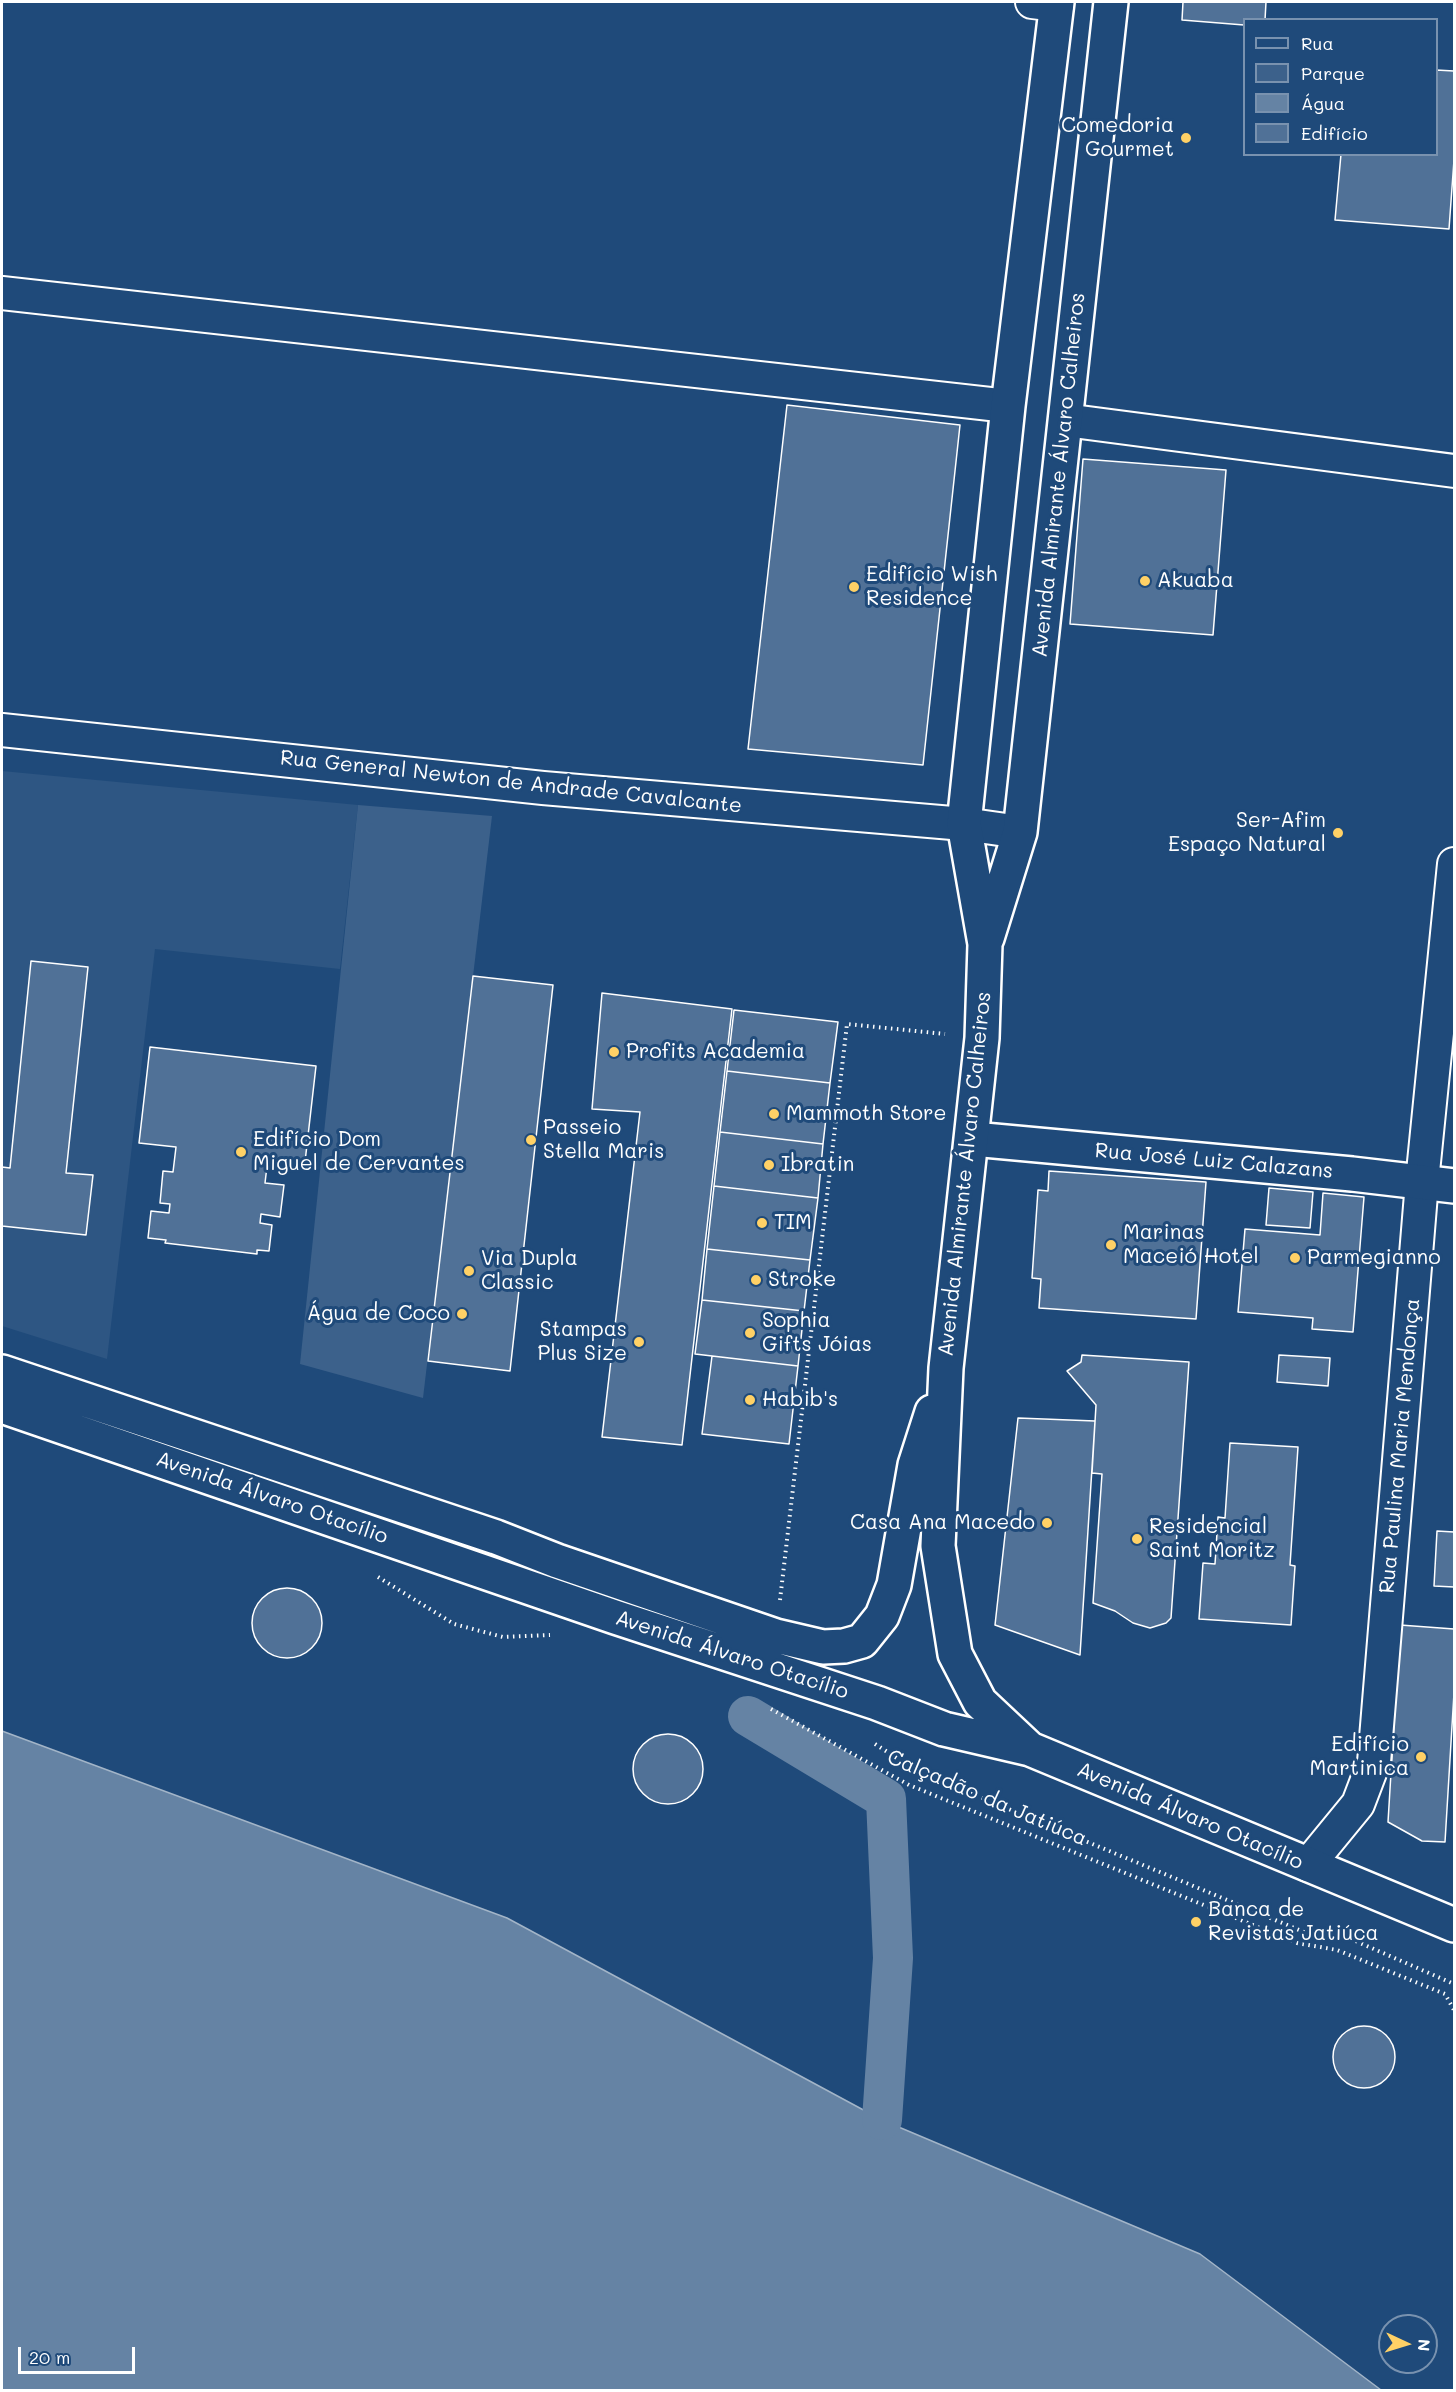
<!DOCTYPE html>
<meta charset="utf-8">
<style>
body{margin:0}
#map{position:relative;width:1456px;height:2392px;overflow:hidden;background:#1f4a7a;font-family:Mali,sans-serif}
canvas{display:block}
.frame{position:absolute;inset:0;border:3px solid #fff;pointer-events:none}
.legend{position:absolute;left:1243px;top:18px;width:195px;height:138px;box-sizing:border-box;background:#1f4a7a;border:2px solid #7992af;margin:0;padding:8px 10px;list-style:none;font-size:18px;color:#fff}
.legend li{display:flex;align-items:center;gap:12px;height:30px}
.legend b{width:30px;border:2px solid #7992af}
.north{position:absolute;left:1378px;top:2314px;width:60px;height:60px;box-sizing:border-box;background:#1f4a7a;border:2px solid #7992af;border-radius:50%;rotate:94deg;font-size:16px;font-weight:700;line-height:24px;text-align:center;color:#fff}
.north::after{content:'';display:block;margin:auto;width:21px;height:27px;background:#ffd166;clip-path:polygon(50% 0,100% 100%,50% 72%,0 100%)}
.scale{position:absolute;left:18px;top:2347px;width:117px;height:27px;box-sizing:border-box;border:3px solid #fff;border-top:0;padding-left:8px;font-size:18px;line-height:21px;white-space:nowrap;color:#fff;-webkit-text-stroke:4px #1f4a7a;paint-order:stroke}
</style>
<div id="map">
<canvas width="1456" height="2392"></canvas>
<div class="frame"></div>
<ul class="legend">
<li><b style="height:8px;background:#1f4a7a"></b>Rua</li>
<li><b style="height:16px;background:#3c618b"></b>Parque</li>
<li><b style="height:16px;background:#6583a4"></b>Água</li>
<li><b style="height:16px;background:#507197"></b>Edifício</li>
</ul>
<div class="north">N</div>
<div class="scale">20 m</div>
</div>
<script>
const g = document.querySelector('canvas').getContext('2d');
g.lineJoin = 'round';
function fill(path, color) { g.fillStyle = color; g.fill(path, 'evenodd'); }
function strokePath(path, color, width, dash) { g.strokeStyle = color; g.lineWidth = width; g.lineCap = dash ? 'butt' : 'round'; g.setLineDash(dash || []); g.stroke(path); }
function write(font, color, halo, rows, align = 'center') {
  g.font = font + ' Mali,sans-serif'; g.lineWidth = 6; g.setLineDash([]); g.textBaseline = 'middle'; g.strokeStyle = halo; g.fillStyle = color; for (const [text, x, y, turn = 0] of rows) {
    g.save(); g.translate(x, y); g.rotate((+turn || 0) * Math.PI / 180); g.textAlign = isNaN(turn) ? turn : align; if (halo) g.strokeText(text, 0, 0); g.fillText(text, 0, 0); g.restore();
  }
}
fill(new Path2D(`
 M2 771 358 805 340 969 155 949 107 1359 2 1326Z`), '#2e5683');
fill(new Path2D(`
 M358 805 492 816 423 1398 300 1364Z`), '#3c618b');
const water = new Path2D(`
 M2 1731 507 1918 882 2120 1200 2254 1381 2390H2Z`);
fill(water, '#6583a4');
strokePath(water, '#a3b5c8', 1.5);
strokePath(new Path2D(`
 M748 1716 886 1799 893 1958 882 2120`), '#6583a4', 40);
const building = new Path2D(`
 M1183 2H1266L1265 20H1244V25L1182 20Z
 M1436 70 1454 71V160L1449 229 1335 220 1341 154H1436Z
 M787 405 960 425 923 765 748 749Z
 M1083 459 1226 470 1213 635 1070 624Z
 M31 961 88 967 66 1173 93 1175 86 1235 2 1226V1167L10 1168Z
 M473 976 553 985 510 1371 428 1361Z
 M602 993 732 1009 682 1445 602 1437 640 1112 592 1109Z
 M734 1010 838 1022 830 1083 727 1071Z
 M150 1047 316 1066 305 1162 268 1158 265 1183 284 1185 280 1217 261 1214 260 1223 272 1225 269 1251 257 1250V1254L165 1243 166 1240 148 1238 151 1211 169 1213 170 1204 160 1203 163 1171 173 1172 176 1147 139 1143Z
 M727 1071 830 1083 823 1144 720 1132Z
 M720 1132 823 1144 818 1198 714 1186Z
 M1049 1171 1206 1182 1196 1319 1039 1308 1041 1279 1032 1278 1038 1190 1048 1191Z
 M714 1186 818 1198 810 1260 707 1249Z
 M1269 1188 1313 1192 1310 1228 1266 1225Z
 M1323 1193 1364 1197 1353 1332 1312 1329 1313 1318 1238 1312 1245 1229 1320 1235Z
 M707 1249 810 1260 804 1311 702 1300Z
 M702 1300 804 1311 798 1366 695 1354Z
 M1082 1355 1189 1362 1171 1618 1166 1623 1150 1628 1133 1623 1115 1611 1093 1603 1102 1474 1092 1473 1096 1405 1067 1371 1081 1362Z
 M1279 1355 1330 1358 1328 1386 1277 1382Z
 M712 1356 798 1366 789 1444 702 1434Z
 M1018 1418 1095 1421 1080 1655 995 1625Z
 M1230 1443 1298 1447 1290 1565 1295 1566 1291 1625 1199 1619 1203 1563 1215 1564 1218 1517 1225 1518Z
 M1437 1531 1454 1532V1587L1434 1586Z
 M252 1623a35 35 0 1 1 70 0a35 35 0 1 1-70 0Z
 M1400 1625 1454 1629V1693L1445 1842 1422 1841 1388 1822Z
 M633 1769a35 35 0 1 1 70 0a35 35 0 1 1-70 0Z
 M1333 2057a31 31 0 1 1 62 0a31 31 0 1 1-62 0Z`);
fill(building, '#507197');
strokePath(building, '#fff', 1.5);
const street = new Path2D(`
 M1032 2 1057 5
 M2 293 1008 406
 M1065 420 1454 471
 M2 730 543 788 964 824 1020 832
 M1308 1865 1358 1804 1374 1762 1422 1182 1454 864`);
const secondary = new Path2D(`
 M973 1139 1352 1174 1454 1186`);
const primary = new Path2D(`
 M987 938 1020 832 1111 2
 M2 1372 496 1537 557 1561 776 1636 823 1647 844 1646 862 1641 882 1616 894 1585 915 1465 932 1412
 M2 1406 615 1617 877 1703 944 1729 1030 1749 1454 1925
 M1030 1749 980 1702 955 1654 938 1546 946 1368 982 1038 985 944 964 824 1008 406 1057 2`);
strokePath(street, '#fff', 36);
strokePath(secondary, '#fff', 38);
strokePath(primary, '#fff', 38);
strokePath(new Path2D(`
 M378 1577 454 1624 503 1637 550 1635
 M780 1600 847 1024 945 1034
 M771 1709 909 1785 1297 1943 1337 1950 1445 1994 1454 2010
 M875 1744 917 1771 1304 1932 1351 1939 1454 1984`), '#fff', 4, [1.5, 4.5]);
strokePath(street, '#1f4a7a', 32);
strokePath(secondary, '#1f4a7a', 33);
strokePath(primary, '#1f4a7a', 33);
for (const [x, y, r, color] of [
 [1186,138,6,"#ffd166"],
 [1145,581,6,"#ffd166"],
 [854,587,6,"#ffd166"],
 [1338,833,6,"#ffd166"],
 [614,1052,6,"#ffd166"],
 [774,1114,6,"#ffd166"],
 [531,1140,6,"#ffd166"],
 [241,1152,6,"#ffd166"],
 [769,1165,6,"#ffd166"],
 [762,1223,6,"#ffd166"],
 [1111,1245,6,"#ffd166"],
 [1295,1258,6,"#ffd166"],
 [469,1271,6,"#ffd166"],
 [756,1280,6,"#ffd166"],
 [462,1314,6,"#ffd166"],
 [750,1333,6,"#ffd166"],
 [639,1342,6,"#ffd166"],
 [750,1400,6,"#ffd166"],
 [1047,1523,6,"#ffd166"],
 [1137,1539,6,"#ffd166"],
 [1421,1757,6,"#ffd166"],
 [1196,1922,6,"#ffd166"]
]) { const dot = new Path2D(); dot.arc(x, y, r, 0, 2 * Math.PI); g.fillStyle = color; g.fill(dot); strokePath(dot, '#1f4a7a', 2); }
write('21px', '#fff', '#1f4a7a', [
 ["Comedoria",1174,126,"right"],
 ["Gourmet",1174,150,"right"],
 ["Edifício Wish",866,575],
 ["Residence",866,599],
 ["Akuaba",1157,581],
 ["Ser-Afim",1326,821,"right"],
 ["Espaço Natural",1326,845,"right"],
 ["Profits Academia",626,1052],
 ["Mammoth Store",786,1114],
 ["Passeio",543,1128],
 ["Stella Maris",543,1152],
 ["Edifício Dom",253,1140],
 ["Miguel de Cervantes",253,1164],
 ["Ibratin",781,1165],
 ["TIM",774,1223],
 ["Marinas",1123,1233],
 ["Maceió Hotel",1123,1257],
 ["Parmegianno",1307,1258],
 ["Via Dupla",481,1259],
 ["Classic",481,1283],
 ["Stroke",768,1280],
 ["Água de Coco",450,1314,"right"],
 ["Sophia",762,1321],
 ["Gifts Jóias",762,1345],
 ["Stampas",627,1330,"right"],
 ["Plus Size",627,1354,"right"],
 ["Habib's",762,1400],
 ["Casa Ana Macedo",1035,1523,"right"],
 ["Residencial",1149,1527],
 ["Saint Moritz",1149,1551],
 ["Edifício",1409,1745,"right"],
 ["Martinica",1409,1769,"right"],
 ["Banca de",1208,1910],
 ["Revistas Jatiúca",1208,1934]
], 'left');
write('21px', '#fff', '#1f4a7a', [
 ["Avenida Almirante Álvaro Calheiros",1059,475,-84],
 ["Rua General Newton de Andrade Cavalcante",511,782,6],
 ["Rua José Luiz Calazans",1214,1161,5],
 ["Avenida Almirante Álvaro Calheiros",965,1174,-84],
 ["Rua Paulina Maria Mendonça",1400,1446,-85],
 ["Avenida Álvaro Otacílio",272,1498,19],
 ["Avenida Álvaro Otacílio",732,1655,18],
 ["Calçadão da Jatiúca",987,1798,23],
 ["Avenida Álvaro Otacílio",1190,1816,23]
]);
</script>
